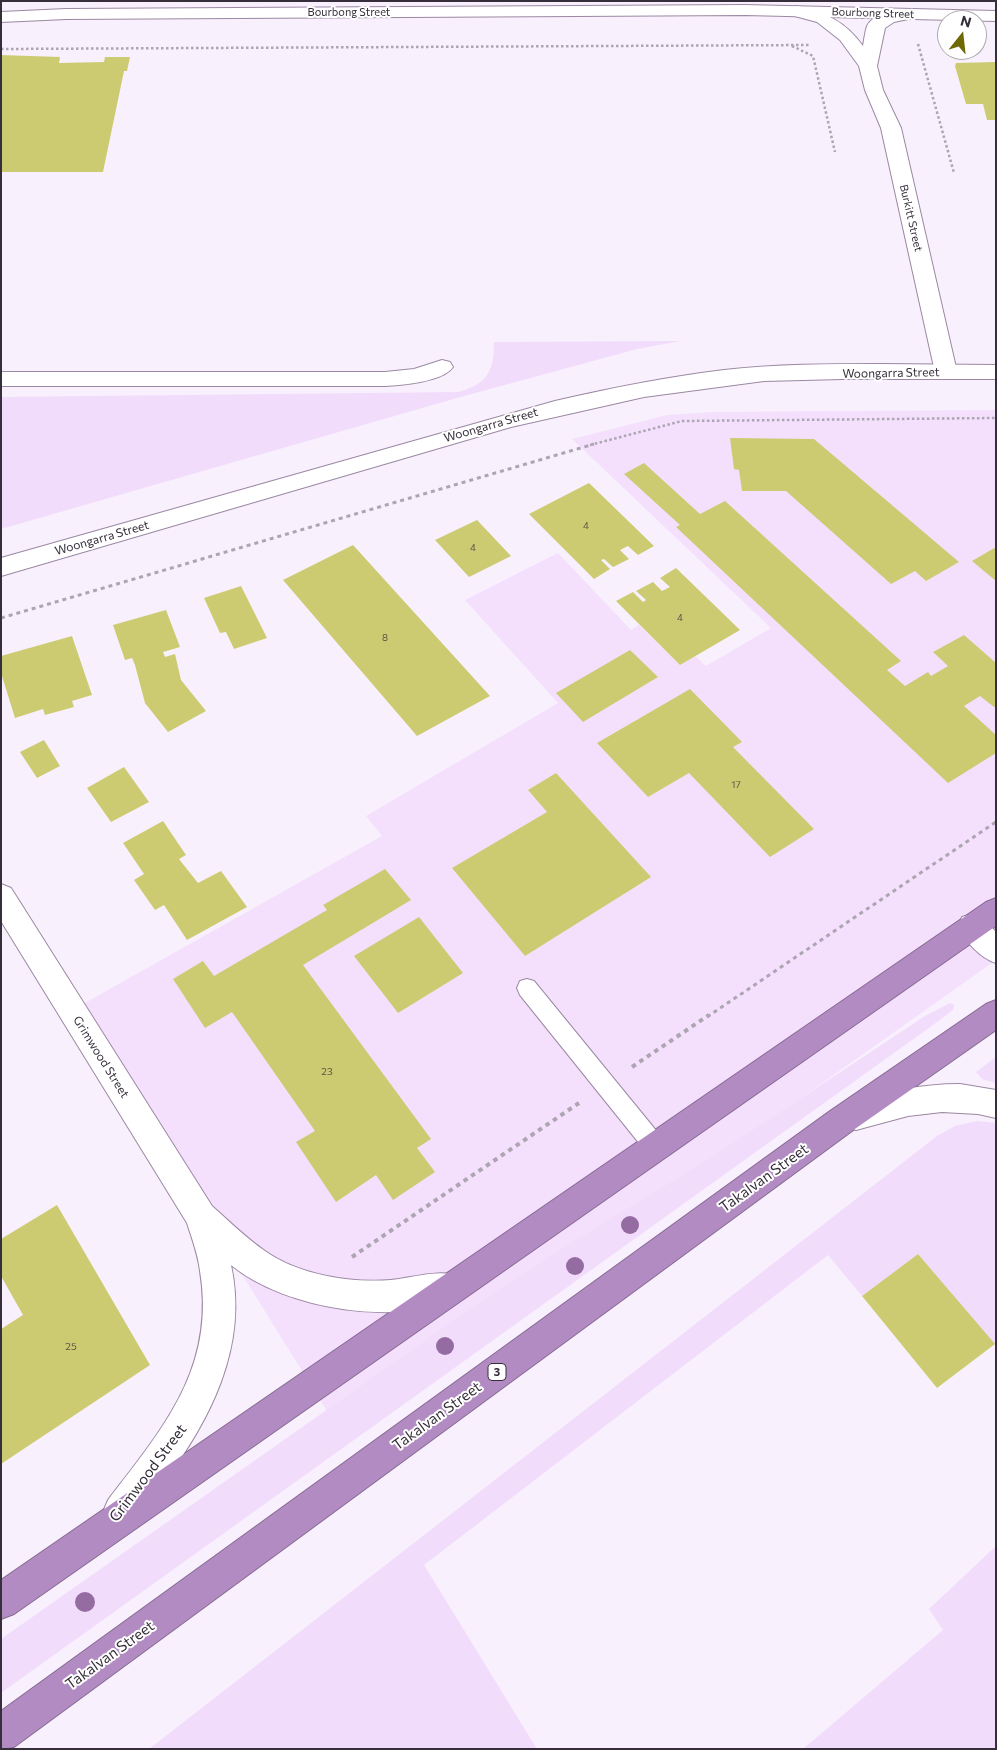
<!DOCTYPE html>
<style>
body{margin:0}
#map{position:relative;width:997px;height:1750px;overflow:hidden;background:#f8f0fc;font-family:Commissioner,sans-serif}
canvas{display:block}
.frame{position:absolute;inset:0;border:2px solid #362e3a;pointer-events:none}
.north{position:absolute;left:937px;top:10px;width:50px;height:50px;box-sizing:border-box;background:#fff;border:1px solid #afabb0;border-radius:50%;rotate:16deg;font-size:14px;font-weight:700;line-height:20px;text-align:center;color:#362e3a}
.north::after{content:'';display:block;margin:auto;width:18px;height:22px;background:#6d6a05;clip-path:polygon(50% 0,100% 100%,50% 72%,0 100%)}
</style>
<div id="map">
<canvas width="997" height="1750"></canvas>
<div class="frame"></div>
<div class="north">N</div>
</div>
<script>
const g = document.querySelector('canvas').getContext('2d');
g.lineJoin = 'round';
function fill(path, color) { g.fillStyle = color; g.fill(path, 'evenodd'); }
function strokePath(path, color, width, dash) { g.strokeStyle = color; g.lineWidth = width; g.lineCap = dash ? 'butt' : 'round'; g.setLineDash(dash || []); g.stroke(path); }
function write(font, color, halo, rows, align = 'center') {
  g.font = font + ' Commissioner,sans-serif'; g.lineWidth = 4; g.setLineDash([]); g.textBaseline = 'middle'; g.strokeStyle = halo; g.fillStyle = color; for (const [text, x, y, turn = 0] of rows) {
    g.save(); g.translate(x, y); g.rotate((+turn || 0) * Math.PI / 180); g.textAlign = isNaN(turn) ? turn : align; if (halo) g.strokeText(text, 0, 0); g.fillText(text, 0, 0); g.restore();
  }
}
fill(new Path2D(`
 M996 410V960L337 1427 76 1008 382 836 366 816 558 703 465 600 558 553 631 630 639 625 680 665 695 656 706 666 771 628 572 439 667 415 712 412Z`), '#f4e0fd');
fill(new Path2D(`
 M681 341 637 349 457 398 1 529V397L459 392C488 383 494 371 494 342Z
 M950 1003 954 1005 953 1010 933 1025 1 1693V1639L463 1314 577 1239 709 1159 925 1016Z
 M996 1057V1083L982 1079 976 1072Z
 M977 1121 996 1123V1346L918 1254 862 1296 828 1255 424 1565 537 1749H149L937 1136 955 1126Z
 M996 1546V1749H803L943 1630 929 1609Z`), '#f2dcfc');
fill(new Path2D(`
 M1 55 60 57 59 63 104 62 105 57H130L127 71H124L103 172H1Z
 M996 62V120H987L983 104H966L955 66 956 63Z
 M730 438 814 439 959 562 926 581 915 571 891 584 786 491H742L739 470 734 469Z
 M644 463 700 514 725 501 901 661 887 670 905 686 928 672 931 676 948 666 933 652 964 635 996 663V706L994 707 980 696 964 706 996 735V753L948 783 676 527 680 525 624 474Z
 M589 483 654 546 638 555 628 546 620 550 629 559 613 567 604 559 601 560 610 569 594 579 529 514Z
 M477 520 511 556 469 577 435 540Z
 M353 545 490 696 417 736 283 580Z
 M996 547V581L972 561Z
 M676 568 740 630 680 665 616 601 633 592 643 602 646 600 636 591 653 582 662 591 670 587 660 578Z
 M241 586 267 638 234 649 226 632 220 633 204 598Z
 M166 610 180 647 163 652 165 657 175 654 181 680 206 711 168 732 145 703 135 665 132 658 125 660 113 625Z
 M72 636 92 695 72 701 74 707 45 715 43 709 15 718 1 673V656Z
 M630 650 658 677 583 722 556 693Z
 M690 689 742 742 733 747 814 829 770 857 689 773 648 797 597 743Z
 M44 740 60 766 37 778 20 752Z
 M124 767 149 802 111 822 87 788Z
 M556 773 651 877 525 956 452 868 547 812 528 790Z
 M163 821 186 855 179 859 198 883 221 871 247 907 187 940 164 905 155 910 134 880 144 874 123 843Z
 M385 869 411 900 303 965 431 1139 417 1148 435 1172 393 1200 376 1175 336 1202 296 1142 315 1131 232 1012 205 1028 173 979 203 961 214 976 327 910 323 905Z
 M419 917 463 973 398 1013 354 956Z
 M57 1205 150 1365 1 1464V1329L23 1315 1 1276V1239Z
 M918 1254 995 1344 937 1388 862 1296Z`), '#cdcb72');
const lane = new Path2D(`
 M527 979 534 981 663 1139 666 1146 663 1153 655 1156 647 1153 520 995 517 988 520 981Z`);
const street = new Path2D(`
 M797 6C826 13 845 21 863 46 864 40 865 32 867 26 873 13 901 7 913 10L916 14 913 18 894 22 885 28 877 66 883 90 901 128 957 372 954 377 946 379 938 377 935 372 881 128 865 90 859 66 840 40 817 22 791 15 788 11 791 7Z
 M442 360 450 362 453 367C443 382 402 385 385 386H1V372H385L414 369Z
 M1 884 11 888 212 1206C229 1221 246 1238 265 1251 299 1275 350 1283 391 1280 413 1278 441 1268 462 1277L467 1288 462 1299C396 1326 286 1310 231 1265 249 1347 209 1423 161 1486 149 1502 139 1522 120 1529L108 1524 103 1512 108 1500C163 1428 216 1368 200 1271 198 1254 192 1239 187 1223L1 921Z
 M972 914 982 917 996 932V963C980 958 965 941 958 926L962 917Z
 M960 1084 996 1090V1118L978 1114 942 1112 908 1116 856 1130 845 1126 841 1116 845 1106C882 1092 920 1084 960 1084Z`);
const secondary = new Path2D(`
 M745 5 996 11V21L745 15 66 19 1 22V12L66 9Z
 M881 364 996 365V379H842L764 381 644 397 511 427 1 576V558L555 401C611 388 667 377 724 370 776 364 829 364 881 364Z`);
const highway = new Path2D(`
 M996 898V926L14 1614 1 1619V1580L986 902Z
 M996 1000V1030L852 1131 14 1747 1 1749V1711L830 1111 986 1004Z`);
strokePath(lane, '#9b88a3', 2);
strokePath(street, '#9b88a3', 2);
strokePath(secondary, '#9b88a3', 2);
strokePath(highway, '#876a93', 2);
strokePath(new Path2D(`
 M918 44 954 173
 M792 46 813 56 835 152
 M1 49 809 45
 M590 445 682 421 996 418`), '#ada5b1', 2.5, [2.5, 2.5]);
strokePath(new Path2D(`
 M1 618 594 444
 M707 1017 996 822`), '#ada5b1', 3, [4, 4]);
strokePath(new Path2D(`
 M632 1067 709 1015
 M352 1257 579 1103`), '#ada5b1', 4, [4.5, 4.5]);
fill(lane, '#fff');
fill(street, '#fff');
fill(secondary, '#fff');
fill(highway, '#b28bc3');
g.fillStyle = '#956ca2';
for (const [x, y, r] of [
 [630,1225,9],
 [575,1266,9],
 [445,1346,9],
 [85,1602,10]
]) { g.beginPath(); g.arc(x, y, r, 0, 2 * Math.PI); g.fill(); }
write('10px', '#5c5548', null, [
 ["4",586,526],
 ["4",473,548],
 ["4",680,618],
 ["8",385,638],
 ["17",736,785],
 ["23",327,1072],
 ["25",71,1347]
]);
write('11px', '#362e3a', '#fff', [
 ["Bourbong Street",349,12],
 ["Bourbong Street",873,13,2],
 ["Burkitt Street",911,218,77]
]);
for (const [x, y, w] of [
 [497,1372,18]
]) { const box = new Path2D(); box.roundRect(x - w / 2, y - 8.5, w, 17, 4); g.fillStyle = '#fff'; g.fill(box); strokePath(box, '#362e3a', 1); }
write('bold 11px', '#362e3a', null, [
 ["3",497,1372]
]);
write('12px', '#362e3a', '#fff', [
 ["Woongarra Street",891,373,-1],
 ["Woongarra Street",491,425,-16],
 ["Woongarra Street",102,538,-16],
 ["Grimwood Street",101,1057,58]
]);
write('15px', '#362e3a', '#fff', [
 ["Takalvan Street",764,1178,-36],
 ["Takalvan Street",437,1416,-36],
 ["Grimwood Street",148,1473,-53],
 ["Takalvan Street",110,1655,-36]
]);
</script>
